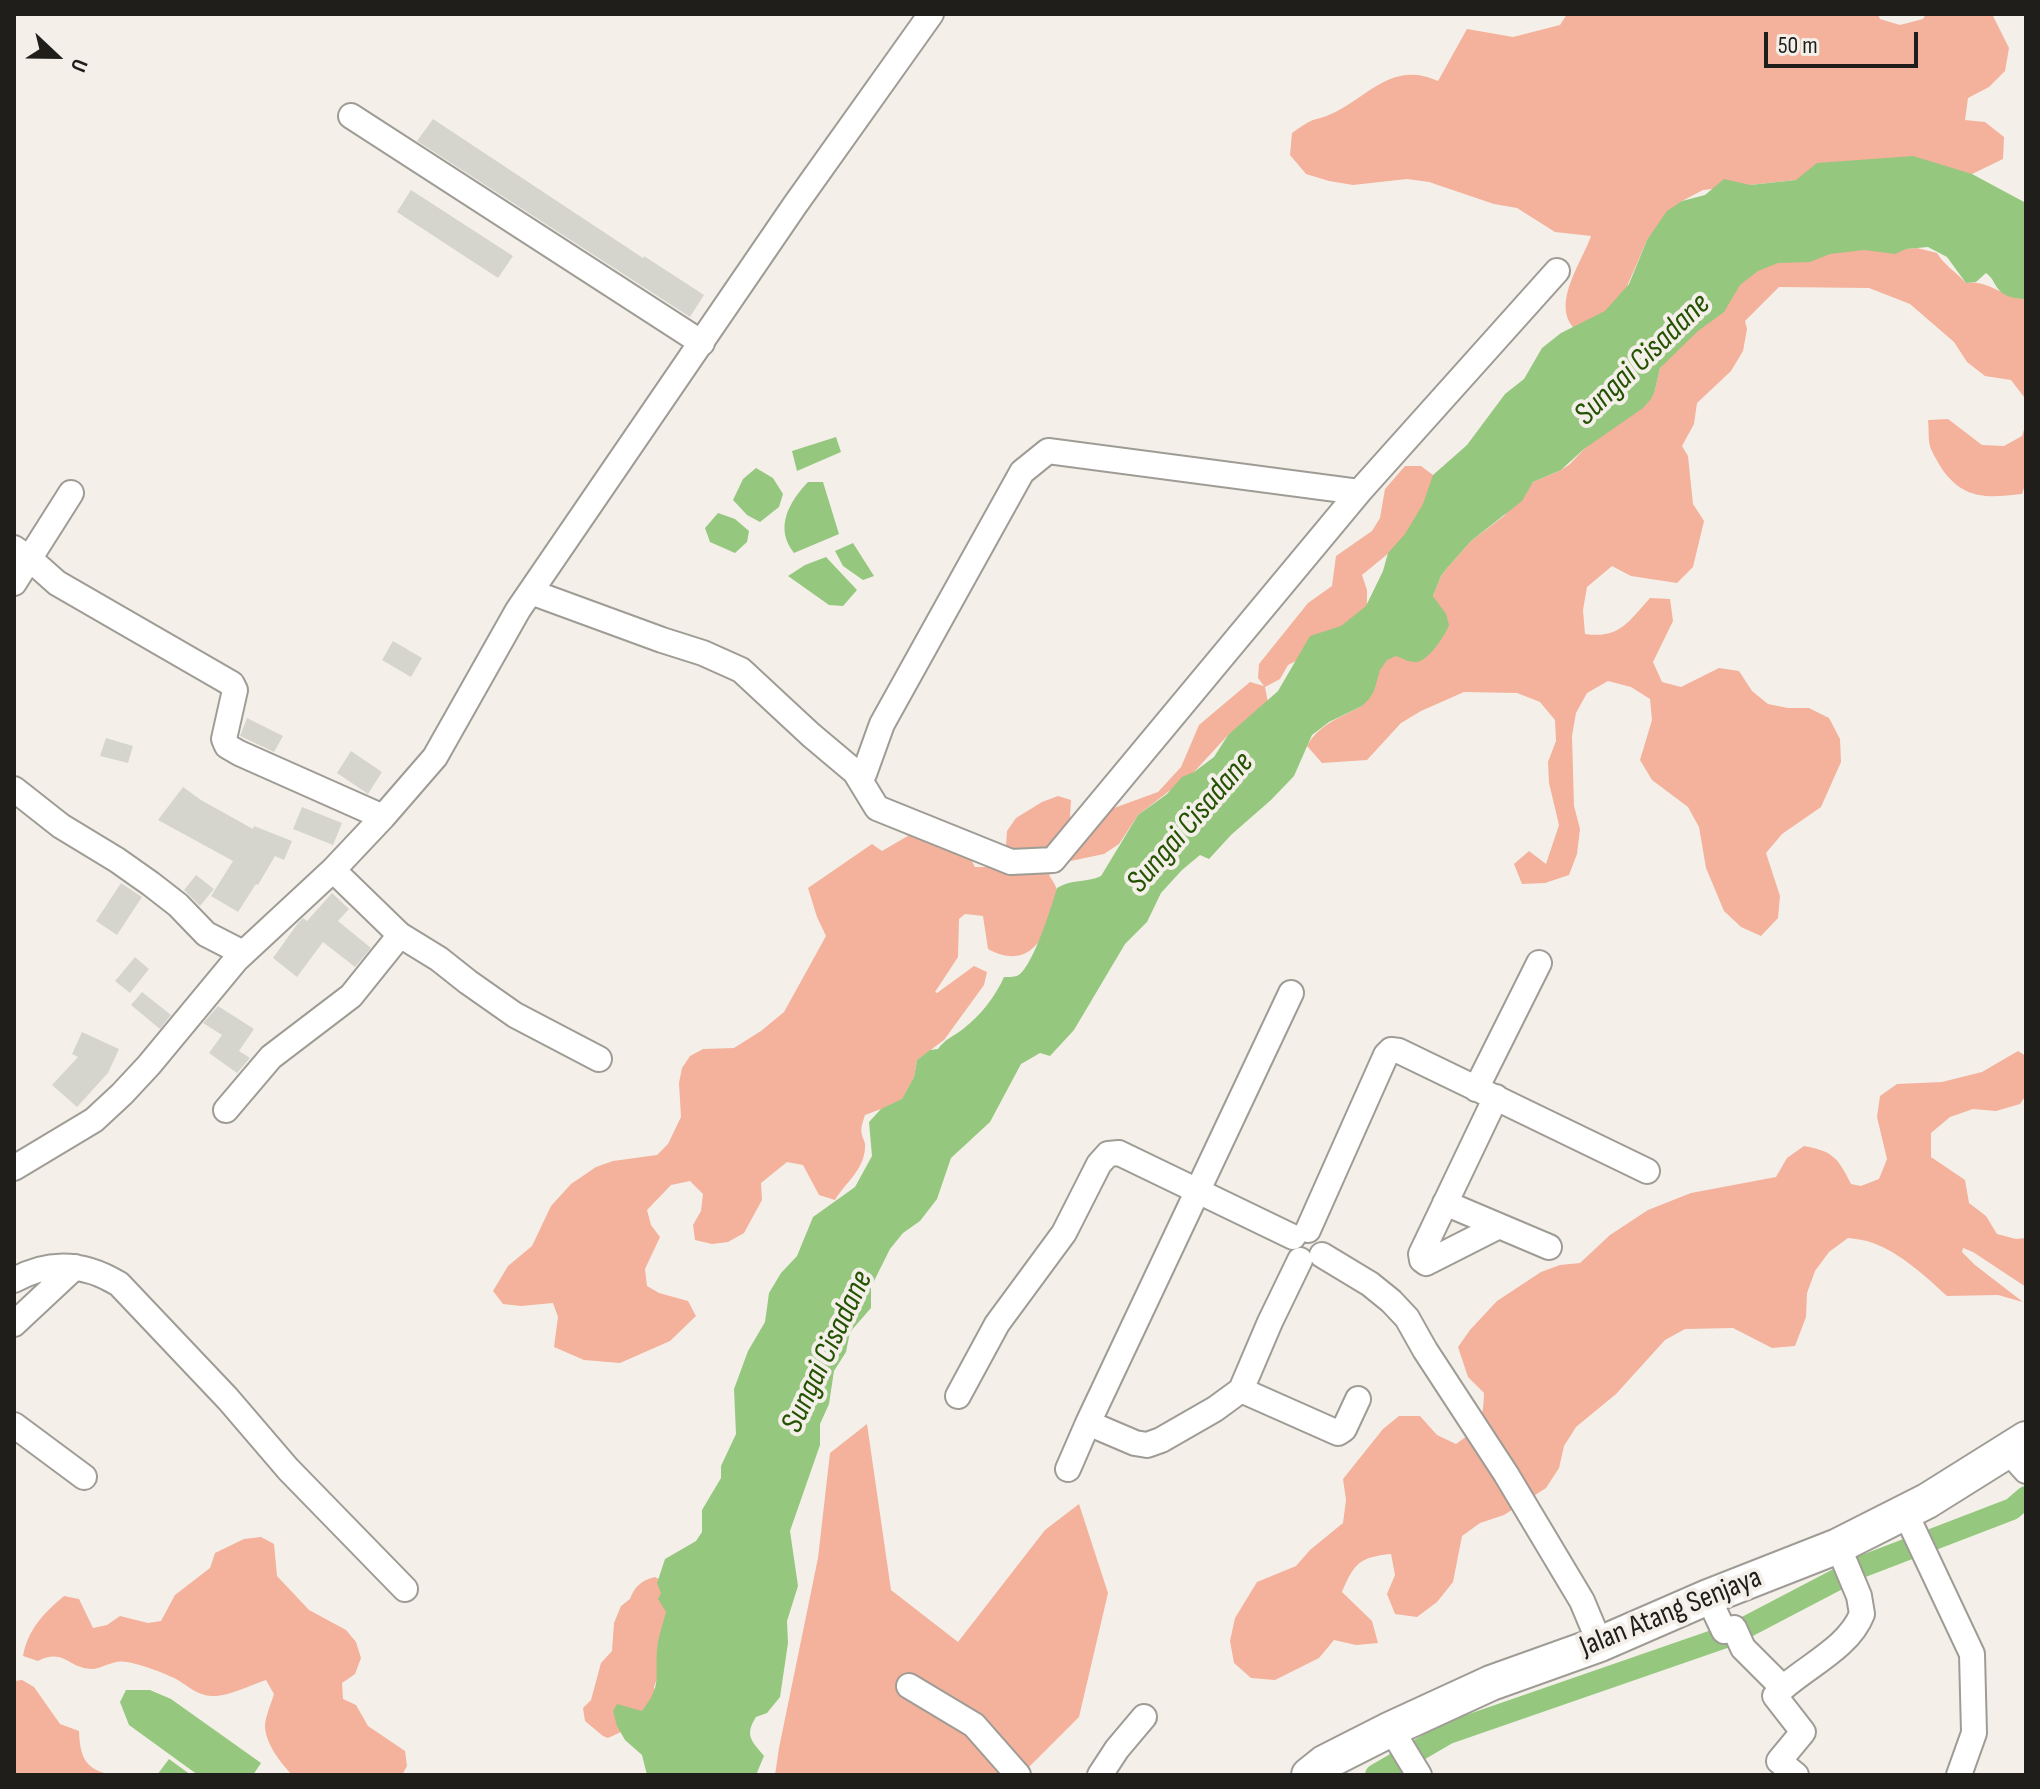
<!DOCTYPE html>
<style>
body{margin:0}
#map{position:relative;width:2040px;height:1789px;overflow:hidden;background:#f4f0e9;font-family:"Sofia Sans Condensed",sans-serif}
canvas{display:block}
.frame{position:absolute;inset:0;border:16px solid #1f1e1b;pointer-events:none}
.north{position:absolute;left:16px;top:16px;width:80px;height:80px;-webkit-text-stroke:6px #f4f0e9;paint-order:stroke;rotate:112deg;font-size:22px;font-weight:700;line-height:32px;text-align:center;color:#1f1e1b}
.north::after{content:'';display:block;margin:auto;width:28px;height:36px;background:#1f1e1b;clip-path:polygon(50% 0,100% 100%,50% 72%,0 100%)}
.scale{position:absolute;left:1764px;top:32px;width:154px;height:36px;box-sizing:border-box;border:4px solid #1f1e1b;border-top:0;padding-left:10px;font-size:24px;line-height:28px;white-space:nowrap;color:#1f1e1b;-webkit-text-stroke:6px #f4f0e9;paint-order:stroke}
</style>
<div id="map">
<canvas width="2040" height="1789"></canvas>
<div class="frame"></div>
<div class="north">U</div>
<div class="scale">50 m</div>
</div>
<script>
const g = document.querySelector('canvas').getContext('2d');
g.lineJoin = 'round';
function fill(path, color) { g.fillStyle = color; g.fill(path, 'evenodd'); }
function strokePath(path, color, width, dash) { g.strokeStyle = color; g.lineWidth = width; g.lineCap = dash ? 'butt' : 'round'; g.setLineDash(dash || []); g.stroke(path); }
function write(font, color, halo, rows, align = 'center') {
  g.font = font + ' "Sofia Sans Condensed",sans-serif'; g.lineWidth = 8; g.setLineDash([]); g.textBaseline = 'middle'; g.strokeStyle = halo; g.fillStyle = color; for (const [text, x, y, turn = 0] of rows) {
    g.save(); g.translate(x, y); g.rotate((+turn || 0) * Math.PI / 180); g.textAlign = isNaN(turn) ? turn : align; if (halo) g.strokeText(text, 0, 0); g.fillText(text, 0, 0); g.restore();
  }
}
fill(new Path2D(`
 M1567 14H1878L1880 19 1900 25 1923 19 1926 14H1992L2009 48 2005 71 1989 87 1968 98 1965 120 1985 122 2004 137 2003 159 1972 174 1960 177 1796 180 1703 190 1682 201 1647 240 1619 305 1574 328C1551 304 1582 262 1591 236L1555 232 1517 208 1494 204 1429 182 1407 179 1353 185 1329 181 1306 174 1290 155 1292 133C1299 128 1306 123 1313 120 1319 118 1325 117 1331 114 1369 97 1391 60 1438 81L1467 29 1513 37 1560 25Z
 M1845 235 1906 249 1917 248 1937 253C1944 265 1956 272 1966 283 1988 279 2005 299 2026 299V407L2024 397 2011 380 1985 376 1967 362 1954 342 1910 304 1869 288 1779 287 1745 321 1747 329 1743 351 1731 371 1697 403 1694 424 1682 446 1688 456 1693 504 1704 521 1693 567 1677 583 1631 576 1612 566 1587 587 1583 610 1585 634C1620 639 1629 621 1650 598L1670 599 1673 621 1653 662 1662 682 1681 687 1719 668 1739 671 1752 691 1768 704 1788 708H1809L1829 718 1840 739 1841 762 1821 807 1782 834 1766 853 1780 896 1778 918 1761 936 1741 927 1724 911 1706 868 1699 827 1688 807 1652 780 1640 760 1652 720 1650 699 1631 687 1608 681 1587 693 1576 713 1572 736 1574 806 1580 829 1577 854 1569 875 1545 883 1522 884 1514 864 1529 851 1546 864 1559 825 1549 783 1548 762 1556 741 1555 720 1540 702 1517 693 1464 692 1421 711 1401 723 1367 760 1322 763 1307 746C1318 725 1341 717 1362 706L1372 675 1438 606 1433 596 1441 576 1448 567 1471 541 1504 516 1533 482 1561 470 1570 464 1584 449 1655 390 1660 368 1737 273Z
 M1948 419 1982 445 2004 446 2022 436 2026 423V482L2022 494C1987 498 1964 500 1942 469 1938 462 1932 453 1930 446 1928 438 1929 428 1928 420Z
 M1405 466H1421L1433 475 1436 490 1401 543 1362 575 1367 590V606L1318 650 1288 665 1280 679 1265 687 1268 703 1228 735 1194 772 1138 815 1119 844 1104 854 1061 863 1049 875C1052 880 1056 885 1057 891 1058 903 1054 911 1050 921 1038 951 1020 966 988 949L983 916 965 914 959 919 958 957 935 992 937 993 974 966 987 972 984 985 944 1040 917 1060 914 1077 898 1107 881 1109 865 1115C863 1122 860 1128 862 1135 863 1140 866 1142 865 1148 864 1170 845 1183 835 1200L819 1195 803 1165 787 1162 761 1183 762 1200 744 1233 728 1242 712 1244 695 1240 693 1225 701 1211 703 1194 690 1181 671 1185 647 1210 651 1225 660 1237 645 1269 647 1286 659 1293 688 1301 696 1316 670 1341 620 1363 584 1360 554 1347 558 1317 553 1303 521 1306 503 1304 493 1291 508 1266 532 1246 551 1206 571 1184 596 1167 613 1161 657 1155 668 1144 681 1117 679 1083 682 1068 690 1056 703 1049 734 1048 761 1031 784 1012 826 936 817 917 808 888 872 844 882 851 918 830 960 838 975 867H991L1005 860 1007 831 1016 818 1042 802 1058 796 1071 800 1070 816 1076 831 1114 808 1158 792 1181 767 1199 725 1250 682 1264 686 1258 678 1259 664 1308 603 1332 586 1336 556 1372 531 1380 518 1385 489Z
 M2018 1051 2026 1056V1095L2020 1104 1996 1111 1973 1109 1950 1117 1931 1133V1157L1965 1180 1969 1203 1986 1216 1997 1234 2016 1239 2026 1238V1287L1973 1252 1963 1248 1962 1252 1975 1265 2023 1302 1998 1295 1947 1296C1925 1276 1902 1254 1873 1243 1865 1240 1856 1239 1848 1238L1829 1252 1815 1271 1807 1293 1806 1317 1795 1346 1772 1348 1733 1328 1685 1329 1665 1340 1616 1394 1576 1427 1564 1446 1559 1468 1546 1488 1504 1515 1480 1523 1462 1536 1453 1582 1437 1602 1417 1617 1395 1614 1387 1594 1395 1575 1391 1554C1360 1557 1354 1563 1342 1592L1372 1621 1378 1643 1356 1645 1334 1640 1319 1658 1275 1680 1251 1678 1234 1663 1230 1641 1235 1618 1257 1582 1296 1566 1310 1550 1343 1523 1346 1500 1343 1479 1383 1429 1399 1416H1420L1437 1435 1456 1444C1480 1427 1483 1423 1484 1393L1468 1377 1458 1347 1470 1330 1497 1301 1541 1272 1560 1265 1580 1263 1610 1235 1648 1210 1691 1193 1776 1177 1787 1158 1804 1146C1833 1151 1838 1158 1851 1184L1861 1186 1879 1179 1887 1159 1877 1117 1880 1096 1897 1084 1942 1082 1982 1072Z
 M867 1424 891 1590 958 1642 1045 1530 1079 1504 1108 1593 1079 1717 1021 1775H775L779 1748 818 1558 830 1453Z
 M261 1537 274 1544 277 1576 309 1610 346 1630 356 1642 361 1658 355 1674 342 1683 343 1699 356 1705 368 1726 405 1751 407 1766 402 1775H292C280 1762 265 1743 265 1725 266 1715 271 1704 274 1694L266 1680C251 1685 227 1697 212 1696 195 1695 188 1685 174 1678 162 1672 139 1664 127 1662 113 1659 102 1669 91 1669 68 1668 64 1648 38 1661L23 1656C28 1629 44 1613 64 1596L79 1599 93 1628 107 1625 120 1616 148 1623 161 1621 175 1595 210 1568 215 1553 244 1539Z
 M655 1577 664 1582 667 1627 661 1668 654 1687 657 1698 621 1732 608 1738 603 1736 585 1721 583 1708 591 1700 601 1663 612 1651 614 1623 621 1606 630 1599C634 1587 642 1580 655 1577Z
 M22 1680 34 1687 60 1724 79 1731C80 1759 86 1770 113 1775H14V1681Z`), '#f4b19b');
fill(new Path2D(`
 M1913 156 1972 174 2026 203V299C2017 299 2005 297 1999 290 1993 283 1994 279 1986 273L1976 282 1966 283 1947 257 1928 247 1906 249 1895 254 1864 250 1830 254 1810 262 1778 263 1758 271 1740 285 1724 312 1698 331 1660 368 1655 390 1651 399 1643 408 1584 449 1561 470 1533 482 1522 501 1471 541 1448 567 1441 576 1433 596 1446 614 1449 625C1445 636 1427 663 1415 662 1409 662 1401 658 1396 656L1387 660 1380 670 1374 691 1369 699 1362 706 1329 722 1312 735 1294 776 1271 800 1231 835 1209 859 1200 855 1182 870 1161 893 1147 922 1125 944 1074 1030 1050 1056 1040 1053 1021 1064 990 1122 951 1158 937 1199 920 1221 903 1233 890 1249 871 1287V1308L850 1332 846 1352 834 1371 829 1404 820 1424V1445L790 1531 798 1586 787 1621 788 1643 780 1697 767 1713 756 1717C744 1736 752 1741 764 1756L756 1775H647L642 1755 625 1740 617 1726 613 1711 617 1704 642 1711C662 1685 655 1679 657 1650 658 1637 663 1624 666 1612L658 1599 661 1593 657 1583 665 1559 696 1541 702 1532V1510L721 1478V1466L736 1434 734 1389 748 1351 765 1322 769 1293 781 1273 797 1256 813 1217 855 1187 872 1156 869 1122 881 1109 902 1099 914 1077 917 1060 930 1050 938 1049C945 1039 954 1036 963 1029 981 1015 995 997 1004 977 1007 977 1014 977 1017 976 1032 970 1052 905 1057 888 1071 879 1086 883 1101 876L1138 815 1167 794 1182 777 1194 772 1214 757 1228 735 1278 691 1310 636 1341 626 1366 606 1383 571 1388 553 1405 534 1423 504 1433 475 1467 445 1505 394 1524 379 1542 348 1561 333 1605 311 1629 284 1647 240 1667 211 1682 201 1705 195 1724 179 1750 185 1796 180 1817 163Z
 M836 437 841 452 797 471 792 451Z
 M756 468 773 478 783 494 779 507 760 522 747 515 733 500 743 479Z
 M808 482H823L839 534 794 553C774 528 789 502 808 482Z
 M718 513 735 519 749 531 747 542 735 553 710 542 705 528Z
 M853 543 874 576 863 580 843 566 835 551Z
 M826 557 857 590 843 606 829 605 788 576 805 565Z
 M126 1690H150L171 1699 261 1763 253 1775H198L129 1725 120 1702Z
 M169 1759 191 1775H157Z`), '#95c87e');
strokePath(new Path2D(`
 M1376 1775 1448 1733 1731 1635 1861 1567 2012 1509 2026 1497`), '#95c87e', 22);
fill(new Path2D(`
 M433 119 643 258 644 256 704 295 690 317 417 141Z
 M411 190 513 256 498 278 397 212Z
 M393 641 422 658 411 677 382 660Z
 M247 718 283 736 274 752 240 736Z
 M106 738 133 746 128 763 100 756Z
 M351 751 382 772 368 794 337 773Z
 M183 787 201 800 253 829 254 826 292 841 284 860 275 856 258 885 256 884 238 912 211 896 233 861 158 820Z
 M302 807 342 823 333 845 293 829Z
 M196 875 214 889 200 906 184 890Z
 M121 883 142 897 117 935 96 921Z
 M332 893 349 909 338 921 371 948 355 967 323 942 297 977 273 958 298 923 303 918 307 921Z
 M135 957 149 969 130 993 115 981Z
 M142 992 171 1015 160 1029 131 1005Z
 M218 1006 254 1029 239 1051 250 1058 237 1073 209 1053 222 1035 203 1023Z
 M82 1032 119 1049 108 1073 77 1107 52 1085 78 1057 72 1054Z`), '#d5d5ce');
const minor = new Path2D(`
 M351 116 702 343
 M14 548 30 559 57 583 232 684 235 690 224 739 227 746 239 753 383 817
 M14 583 71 493
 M531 592 662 640 703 653 741 670 811 735 855 772 864 774 882 724 1022 472 1048 451 1359 492 1557 271
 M855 772 877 808 1011 862 1053 860 1359 492
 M14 789 61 826 117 860 151 884 178 905 206 934 243 953
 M333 870 400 935 439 959 468 982 515 1015 599 1059
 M1291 993 1088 1423 1135 1443 1147 1445 1161 1440 1215 1409 1241 1390 1270 1322 1300 1260
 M1476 1089 1539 963
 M1496 1097 1421 1254 1422 1260 1426 1263 1499 1226
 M226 1110 271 1057 351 996 400 935
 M14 1168 94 1120 122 1094 149 1065 236 960 333 870 383 817 435 757 518 610 795 205 931 14
 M1445 1203 1549 1247
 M1308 1230 1386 1055 1391 1050 1399 1051 1647 1171
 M1322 1255 1370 1284 1391 1301 1407 1318 1425 1350 1506 1474 1582 1601 1600 1644
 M14 1280C50 1260 85 1263 119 1284L228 1399 288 1469 405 1589
 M14 1324 75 1267
 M1241 1390 1338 1433 1344 1429 1358 1399
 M958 1396 997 1324 1064 1233 1099 1164 1108 1154 1119 1153 1293 1237
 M14 1425 84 1477
 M2008 1451 2026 1471
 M1068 1469 1088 1423
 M1905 1512 1972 1654 1974 1733 1959 1775
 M1708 1597 1724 1631 1734 1628 1743 1648 1783 1688 1775 1696 1803 1732 1779 1761 1796 1775
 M909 1686 974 1725 1018 1775
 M1783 1688C1809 1665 1849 1647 1862 1614L1859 1596 1838 1546
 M1391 1729 1419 1775
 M1100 1775 1117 1749 1144 1717`);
const secondary = new Path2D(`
 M1309 1775 1324 1763 1391 1729 1491 1683 1600 1644 1708 1597 1838 1546 1927 1501 2026 1439`);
strokePath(minor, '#9f9c95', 28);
strokePath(secondary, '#9f9c95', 38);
strokePath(minor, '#fff', 24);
strokePath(secondary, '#fff', 34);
write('30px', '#1f1e1b', '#f4f0e9', [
 ["Jalan Atang Senjaya",1671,1613,-22]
]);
write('italic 32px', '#245202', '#f4f0e9', [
 ["Sungai Cisadane",1643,360,-44],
 ["Sungai Cisadane",1191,823,-49],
 ["Sungai Cisadane",828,1352,-65]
]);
</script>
